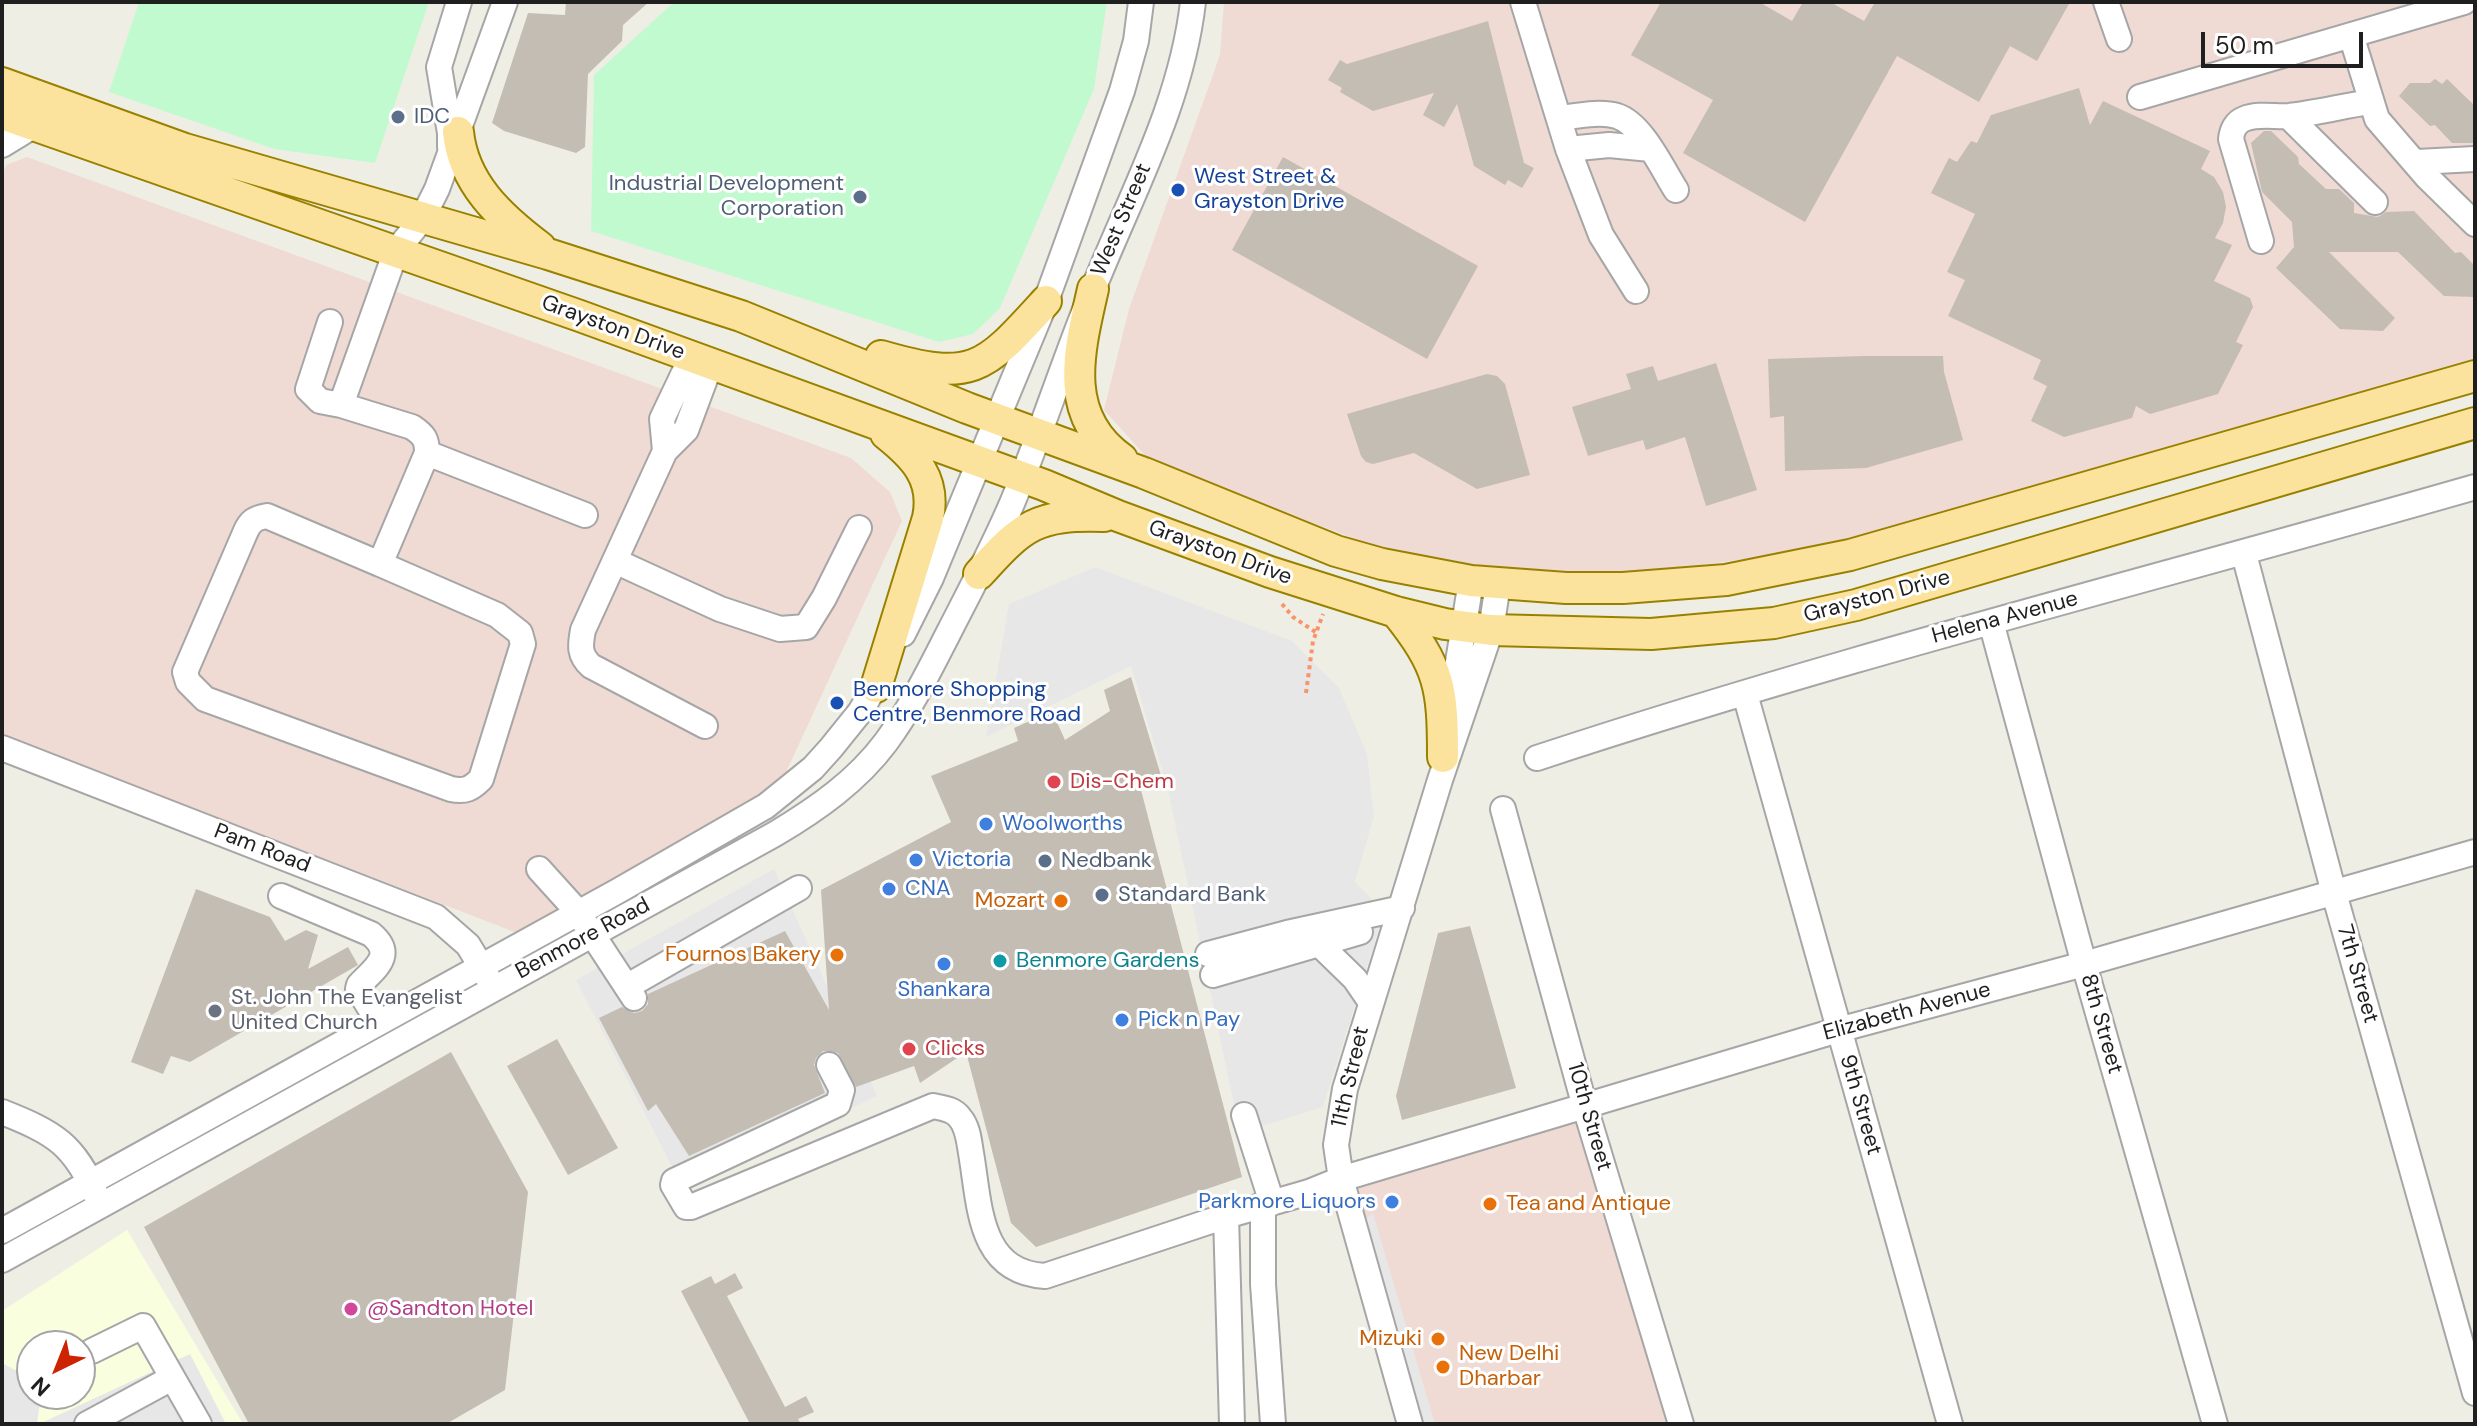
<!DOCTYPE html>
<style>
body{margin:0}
#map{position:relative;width:2477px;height:1426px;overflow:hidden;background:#efeee5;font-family:"DM Sans",sans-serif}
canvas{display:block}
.frame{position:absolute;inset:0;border:4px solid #1f1f1f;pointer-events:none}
.north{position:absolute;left:16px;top:1330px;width:80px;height:80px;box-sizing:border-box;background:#fff;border:2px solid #a5a5a5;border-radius:50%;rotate:223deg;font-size:22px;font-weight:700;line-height:32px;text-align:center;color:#1f1f1f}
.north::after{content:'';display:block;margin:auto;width:28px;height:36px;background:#cd2300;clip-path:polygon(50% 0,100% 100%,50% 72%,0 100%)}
.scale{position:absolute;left:2201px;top:32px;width:162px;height:36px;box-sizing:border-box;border:4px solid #1f1f1f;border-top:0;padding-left:10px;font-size:24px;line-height:28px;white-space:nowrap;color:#1f1f1f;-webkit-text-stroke:6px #fff;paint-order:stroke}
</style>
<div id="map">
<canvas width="2477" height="1426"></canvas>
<div class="frame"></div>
<div class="north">N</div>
<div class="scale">50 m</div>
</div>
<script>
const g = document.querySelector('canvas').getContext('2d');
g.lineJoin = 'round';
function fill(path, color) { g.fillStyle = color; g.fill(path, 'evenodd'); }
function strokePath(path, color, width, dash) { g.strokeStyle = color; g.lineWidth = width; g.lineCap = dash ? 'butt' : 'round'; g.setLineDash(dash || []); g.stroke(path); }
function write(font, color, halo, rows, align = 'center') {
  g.font = font + ' "DM Sans",sans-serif'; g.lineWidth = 6; g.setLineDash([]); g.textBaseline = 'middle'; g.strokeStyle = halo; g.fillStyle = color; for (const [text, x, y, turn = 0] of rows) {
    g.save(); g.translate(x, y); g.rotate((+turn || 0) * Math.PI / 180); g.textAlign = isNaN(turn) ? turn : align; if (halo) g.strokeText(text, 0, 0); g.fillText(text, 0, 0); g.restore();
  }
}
fill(new Path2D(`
 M1224 2H2475V361L1850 545 1498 592 1152 463 1104 410 1129 309 1220 55Z
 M27 157 851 458 890 492 902 521 781 783 525 936 2 734V176L6 165Z
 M1596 1103 1684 1424H1412L1342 1179Z`), '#f0dad4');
fill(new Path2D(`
 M127 1230 243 1424H2V1311ZM32 1346H80V1394H32Z`), '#f9ffde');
fill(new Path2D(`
 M139 2H429L375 163 274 149 109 92Z
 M674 2H1107L1094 89 1000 308 973 334 939 342 591 231 594 75Z`), '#c2fad0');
fill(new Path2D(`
 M1095 567 1292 641 1339 688 1367 754 1374 816 1355 882 1384 912 1323 1107 1240 1133 1168 790 1131 666 986 737 1009 604Z
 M774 869 877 1096 683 1188 576 980Z
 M1373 1213 1435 1424H1413L1356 1227Z
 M190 1354 226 1424H39Z
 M2 1363 32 1379V1394H41L37 1424H2Z`), '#e7e7e7');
fill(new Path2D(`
 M566 2H649L623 25 622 41 588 74 585 147 576 153 504 131 492 123 528 13 565 15Z
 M1661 2H1759L1792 21 1803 2H1830L1864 21 1875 2H2070L2037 61 2010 46 1979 102 1897 56 1805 222 1683 153 1713 100 1631 55Z
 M1488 21 1524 163 1534 168 1522 188 1508 180 1505 185 1474 166 1457 104 1444 127 1423 115 1434 93 1373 111 1340 92 1342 88 1328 80 1340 60 1347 64Z
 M2435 79 2442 84 2447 79 2475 106V143H2452L2435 125 2430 126 2399 96 2410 83H2430Z
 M2079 88 2090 125 2103 101 2210 151 2201 169 2214 177 2223 192 2226 207 2223 223 2215 238 2232 245 2214 281 2250 298 2253 307 2236 342 2243 345 2218 394 2150 414 2136 406 2132 418 2064 437 2031 421 2047 386 2033 379 2041 360 1948 316 1965 280 1947 272 1975 214 1931 193 1949 158 1957 162 1971 141 1977 143 1991 115Z
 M2264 131H2271L2298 157 2299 164 2326 189H2339L2354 203V213L2378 217 2386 212 2414 211 2455 253 2461 252 2475 266V297L2444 296 2398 252H2329L2395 318 2383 331 2340 329 2276 268 2294 247 2292 222 2262 192 2251 143Z
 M1283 157 1478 266 1427 359 1232 250Z
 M1864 356H1943L1944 372 1963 440 1866 468 1785 471 1784 416 1770 418 1768 359Z
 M1716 363 1757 490 1706 506 1685 437 1646 450 1643 440 1588 456 1572 407 1631 389 1626 374 1653 366 1658 381Z
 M1487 374 1497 376 1505 384 1530 475 1477 489 1414 453 1373 464 1366 462 1361 456 1347 414Z
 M1131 677 1163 782 1141 790 1242 1177 1036 1247 1011 1223 966 1052 920 1083 914 1066 856 1087 838 1053 823 1051 816 1058 814 1065 825 1093 689 1156 656 1104 648 1111 599 1018 622 1007 634 1013 642 1011 648 1004V994L785 931 829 1010 821 890 951 822 931 776 1018 741 1014 728 1052 711 1065 740 1110 711 1104 690Z
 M196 889 270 917 285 941 306 930 318 935 308 969 348 947 358 965 190 1062 171 1056 163 1074 131 1062Z
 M1470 926 1516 1088 1402 1120 1396 1096 1438 933Z
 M557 1039 618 1148 568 1175 507 1066Z
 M451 1052 528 1192 505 1390 446 1424H249L144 1227Z
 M735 1273 743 1288 727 1296 785 1407 806 1396 814 1412 798 1419 801 1424H750L681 1291 711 1276 715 1284Z`), '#c4bdb4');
const minor = new Path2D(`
 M1523 2 1568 149 1601 235 1636 291
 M2106 2 2119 39
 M2351 35 2377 119 2427 177 2475 224
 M2140 97 2464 2
 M2288 116 2375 202
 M1560 118C1577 116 1600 111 1617 116 1642 124 1662 168 1676 190
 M2 145 33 126
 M450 147V133L439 67 459 2
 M1568 149 1609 145 1651 149
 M2417 162 2475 159
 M2261 241 2231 139C2232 130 2236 122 2244 119 2258 113 2275 117 2289 116 2316 113 2343 106 2370 102
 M330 322 308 389 320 401 341 405
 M665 451 662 419 692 356
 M427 453 585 515
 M2244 554 2334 893 2475 1393
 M615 561 720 609 780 629 806 627 824 598 859 528
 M380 564 497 615 520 633 523 644 481 779C471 789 465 792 451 789L205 699 188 682 185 672 245 533C250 521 255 518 267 516L380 564 427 453C427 439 424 435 412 427L341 405 396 251 422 219 437 189 505 2
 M1991 622 2084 964 2215 1424
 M903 634 931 578 1046 301 1122 91 1136 41 1141 2
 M1745 694 1950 1424
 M1449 718 1471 581
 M705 726 591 666C579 655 580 646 583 630L665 451 686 430 711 363
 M2 748 436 917 468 945 488 978
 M1537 758C1846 656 2162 577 2475 487
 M1503 809 1585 1107 1681 1424
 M539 869 577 911 634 998
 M281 896 371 934C396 955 375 968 359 985L358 989 379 1023
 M1319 944 1355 979 1370 1001
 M1208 954 1287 933 1402 908
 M1213 975 1360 932
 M628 986 799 888
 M829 1065 842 1090 838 1104 674 1181 673 1185 686 1207H691L933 1106C943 1108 954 1109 960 1118 968 1127 969 1141 971 1153 980 1205 978 1272 1045 1276L1226 1216 1309 1192 1341 1179 1838 1030 2084 964 2475 852
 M2 1112C55 1133 74 1144 97 1197
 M1244 1115 1272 1203
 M1263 1205V1284L1273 1424
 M1226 1216 1232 1424
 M2 1231 618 891 766 806 813 768 831 748 860 712 884 671
 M2 1260 775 834C817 809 857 781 886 742 911 708 930 669 949 632 971 589 994 546 1013 501 1041 433 1064 361 1092 292 1130 196 1181 106 1193 2
 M92 1351 143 1326 199 1424
 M87 1424 172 1378
 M1410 1424 1341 1179 1336 1145 1345 1089 1440 780 1491 630 1498 584`);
const major = new Path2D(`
 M2 83 185 149 548 254 741 316 967 408 1144 473 1336 551 1382 564 1471 581 1566 588H1623L1726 580 1850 555 2475 376
 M2 114 580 316 1044 485 1118 516 1270 572 1396 612 1445 624 1491 630 1651 634 1774 623 1856 605 2475 423
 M458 132C463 183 500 217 540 247
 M1093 289C1079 351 1061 416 1122 459
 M881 356C974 383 984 369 1046 301
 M979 574C1023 525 1036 514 1104 516
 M1396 612C1440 667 1443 687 1443 757
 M876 687 928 518C936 479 915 457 886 434`);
strokePath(minor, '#a6a6a6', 28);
strokePath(major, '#998100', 34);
strokePath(new Path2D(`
 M1282 604 1293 617 1317 633
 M1306 693 1313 641 1323 614`), '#fa926b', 4, [4, 4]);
strokePath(minor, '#fff', 24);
strokePath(major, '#fce39d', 30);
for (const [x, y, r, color] of [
 [398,117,8,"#5c6f8a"],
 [1178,190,8,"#1a4fb4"],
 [860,197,8,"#5c6f8a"],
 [837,703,8,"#1a4fb4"],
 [1054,782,8,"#e0444e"],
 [986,824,8,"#3f7fe0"],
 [916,860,8,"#3f7fe0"],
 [1045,861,8,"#5c6f8a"],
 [889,889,8,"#3f7fe0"],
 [1102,895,8,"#5c6f8a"],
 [1061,901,8,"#e8710a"],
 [837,955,8,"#e8710a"],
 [1000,961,8,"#0f9aa8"],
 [944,964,8,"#3f7fe0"],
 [215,1011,8,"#6b7280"],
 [1122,1020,8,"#3f7fe0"],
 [909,1049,8,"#e0444e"],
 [1392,1202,8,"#3f7fe0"],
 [1490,1204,8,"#e8710a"],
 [351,1309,8,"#d1479c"],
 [1438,1339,8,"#e8710a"],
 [1443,1367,8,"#e8710a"]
]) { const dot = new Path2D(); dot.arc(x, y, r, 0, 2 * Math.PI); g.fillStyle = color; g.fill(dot); strokePath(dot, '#fff', 3); }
write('22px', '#4e5e75', '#fff', [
 ["IDC",414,117],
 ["Industrial Development",844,184,"right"],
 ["Corporation",844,209,"right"],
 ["Nedbank",1061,861],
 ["Standard Bank",1118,895]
], 'left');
write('22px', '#164399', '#fff', [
 ["West Street &",1194,177],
 ["Grayston Drive",1194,202],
 ["Benmore Shopping",853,690],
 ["Centre, Benmore Road",853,715]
], 'left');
write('22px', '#1f1f1f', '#fff', [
 ["West Street",1122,220,-67],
 ["Grayston Drive",613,328,20],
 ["Grayston Drive",1220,553,20],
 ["Grayston Drive",1877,597,-15],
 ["Helena Avenue",2005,618,-15],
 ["Pam Road",262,849,21],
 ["Benmore Road",583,939,-28],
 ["7th Street",2357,974,74],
 ["Elizabeth Avenue",1907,1012,-15],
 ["8th Street",2101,1024,74],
 ["11th Street",1351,1077,-77],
 ["9th Street",1860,1105,74],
 ["10th Street",1589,1117,74]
]);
write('22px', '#be3a42', '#fff', [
 ["Dis-Chem",1070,782],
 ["Clicks",925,1049]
], 'left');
write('22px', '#366cbe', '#fff', [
 ["Woolworths",1002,824],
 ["Victoria",932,860],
 ["CNA",905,889],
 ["Shankara",944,990,"center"],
 ["Pick n Pay",1138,1020],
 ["Parkmore Liquors",1376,1202,"right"]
], 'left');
write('22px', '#c56008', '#fff', [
 ["Mozart",1045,901],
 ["Fournos Bakery",821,955],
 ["Tea and Antique",1506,1204,"left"],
 ["Mizuki",1422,1339],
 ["New Delhi",1459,1354,"left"],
 ["Dharbar",1459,1379,"left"]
], 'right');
write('22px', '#0d838f', '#fff', [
 ["Benmore Gardens",1016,961]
], 'left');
write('22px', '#5b616d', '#fff', [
 ["St. John The Evangelist",231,998],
 ["United Church",231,1023]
], 'left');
write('22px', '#b23c85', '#fff', [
 ["@Sandton Hotel",367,1309]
], 'left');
</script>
